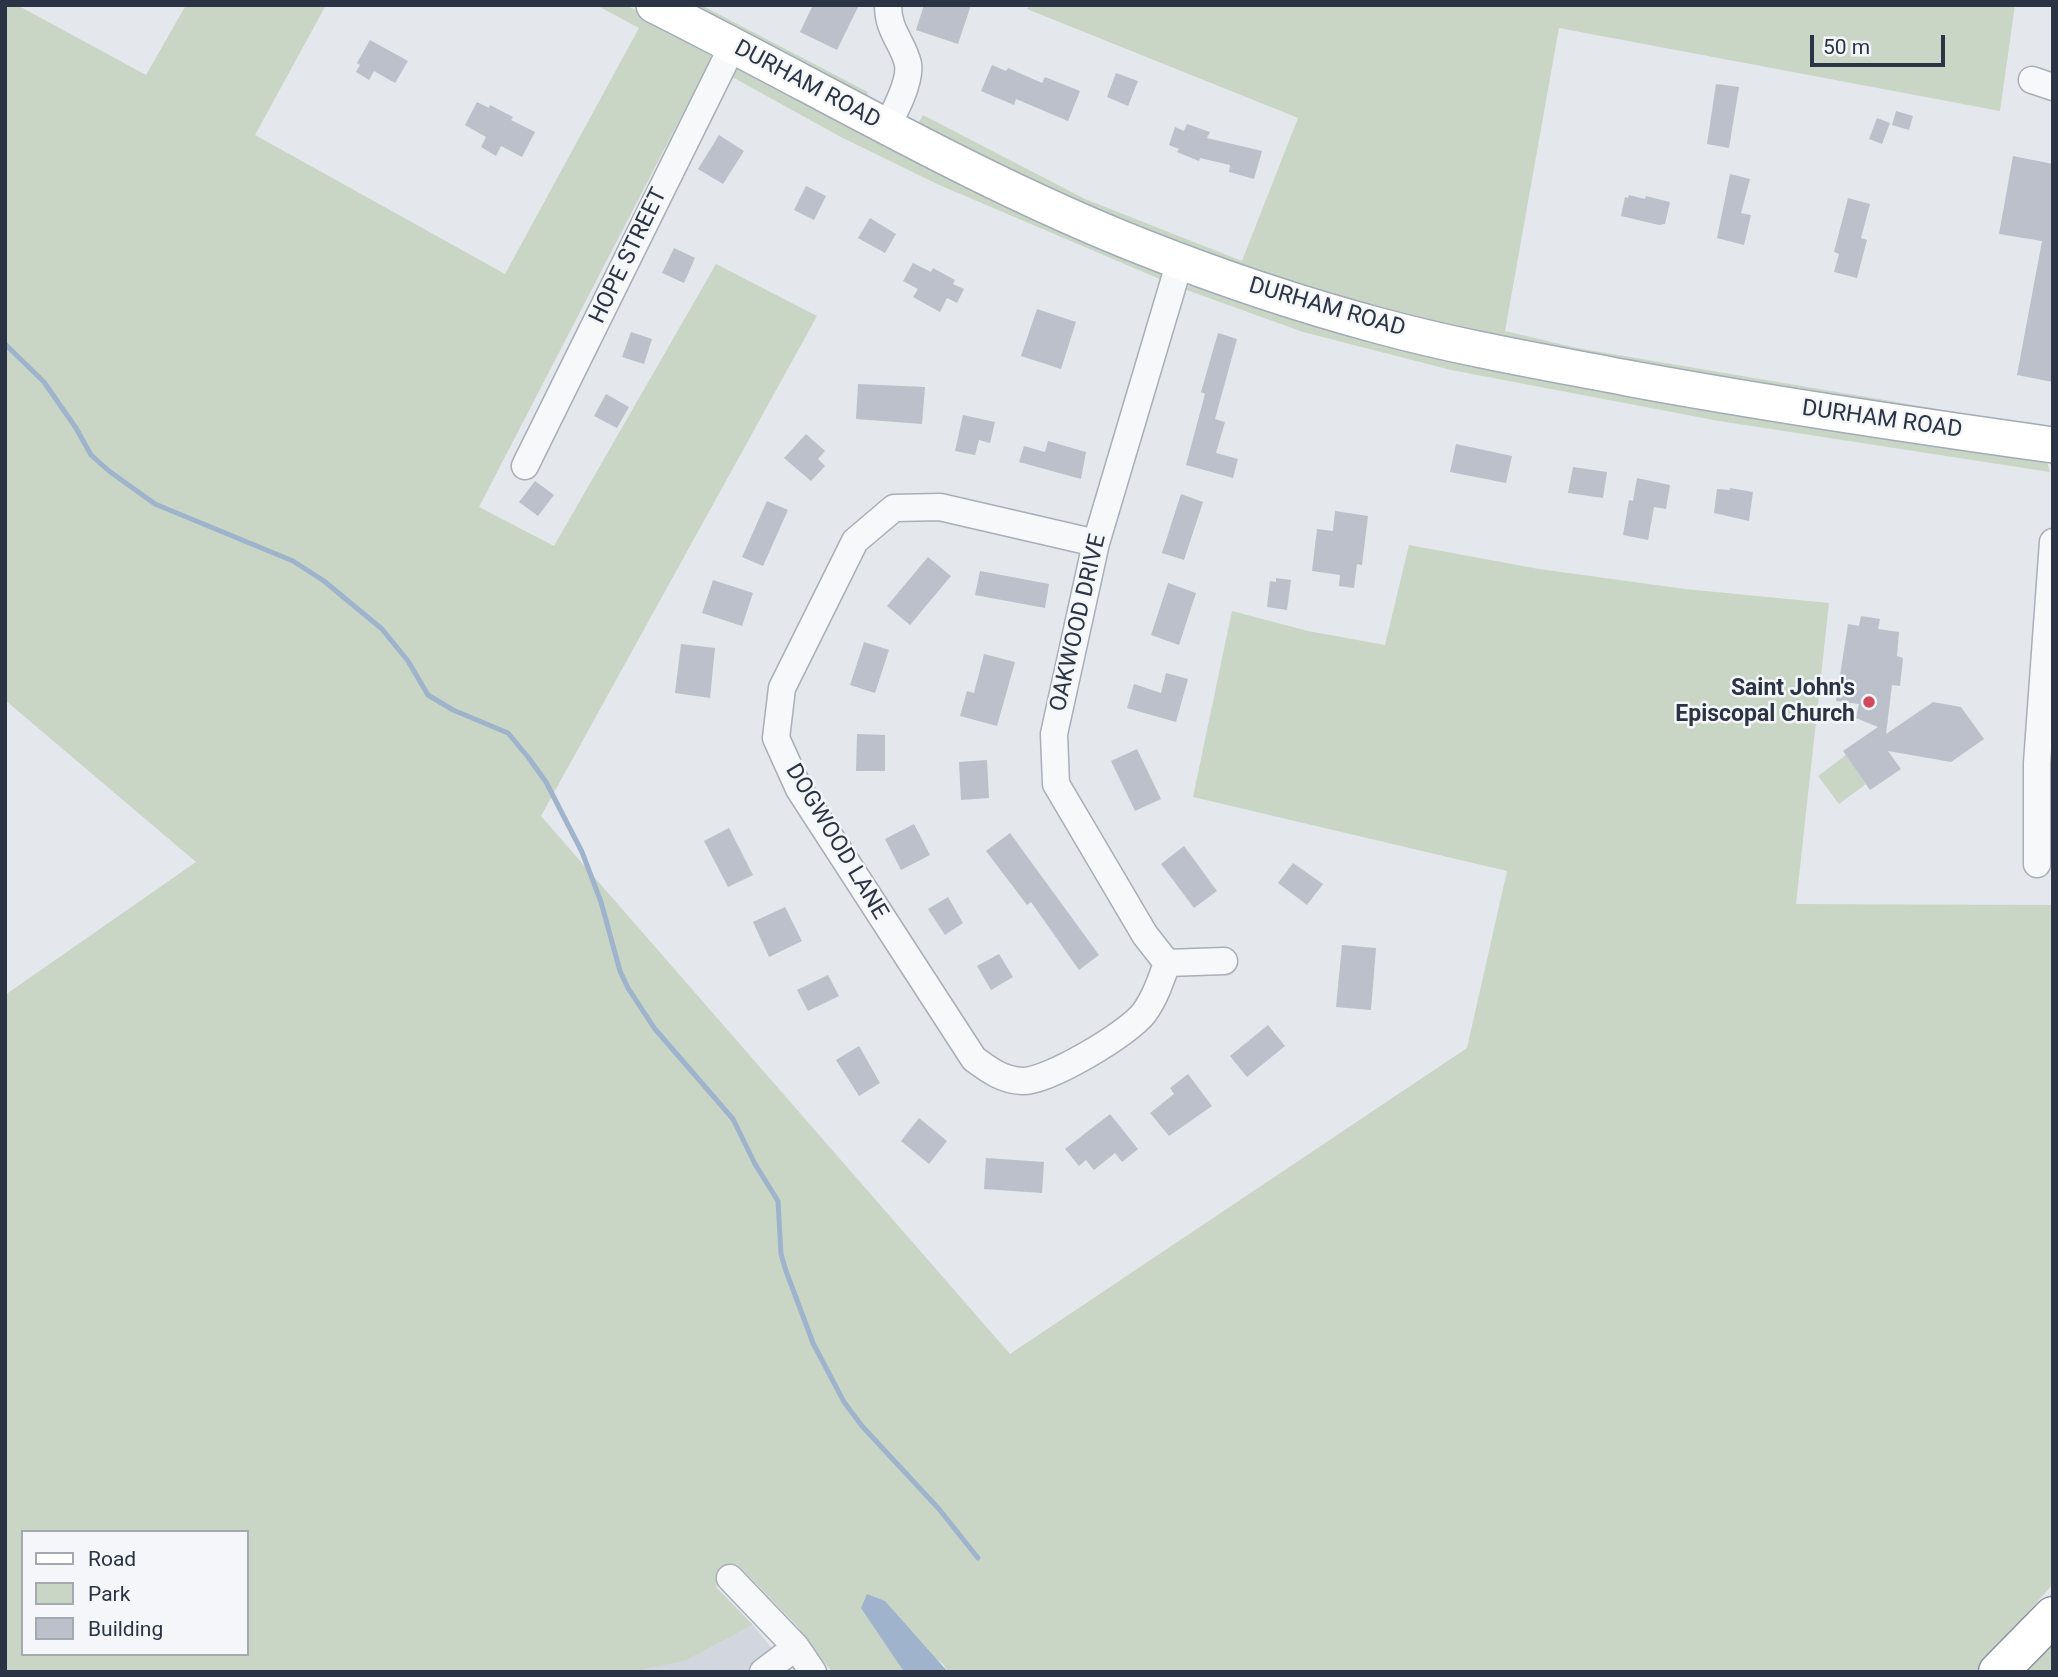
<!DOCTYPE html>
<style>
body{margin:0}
#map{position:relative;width:2058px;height:1677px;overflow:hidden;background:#e4e7ec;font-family:Roboto,sans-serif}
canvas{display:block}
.frame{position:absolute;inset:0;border:7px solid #2b3445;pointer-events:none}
.legend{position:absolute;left:21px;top:1530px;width:228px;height:126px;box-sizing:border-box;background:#f4f6f9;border:2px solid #a4a8b1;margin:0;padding:9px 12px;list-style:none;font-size:21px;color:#2b3445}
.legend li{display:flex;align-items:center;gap:14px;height:35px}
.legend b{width:35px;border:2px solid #a4a8b1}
.scale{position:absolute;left:1810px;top:35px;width:135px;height:32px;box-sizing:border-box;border:4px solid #2b3445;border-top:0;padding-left:9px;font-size:21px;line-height:24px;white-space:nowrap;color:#2b3445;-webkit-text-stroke:5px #f4f6f9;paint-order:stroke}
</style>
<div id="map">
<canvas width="2058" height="1677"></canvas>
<div class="frame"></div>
<ul class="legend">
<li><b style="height:9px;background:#fff"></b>Road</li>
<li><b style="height:19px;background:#c9d6c5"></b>Park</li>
<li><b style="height:19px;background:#bbc0ca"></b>Building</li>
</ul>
<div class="scale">50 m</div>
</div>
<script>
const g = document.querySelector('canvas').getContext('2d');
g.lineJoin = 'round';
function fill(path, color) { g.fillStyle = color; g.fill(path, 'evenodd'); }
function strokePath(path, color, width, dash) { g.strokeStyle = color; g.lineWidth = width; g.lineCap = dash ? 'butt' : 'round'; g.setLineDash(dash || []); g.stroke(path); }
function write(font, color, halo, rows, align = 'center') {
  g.font = font + ' Roboto,sans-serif'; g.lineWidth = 5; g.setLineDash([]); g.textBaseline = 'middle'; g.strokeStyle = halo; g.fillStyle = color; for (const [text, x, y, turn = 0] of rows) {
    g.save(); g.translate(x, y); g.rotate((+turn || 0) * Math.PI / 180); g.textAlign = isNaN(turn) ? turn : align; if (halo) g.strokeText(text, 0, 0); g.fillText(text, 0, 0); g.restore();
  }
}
fill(new Path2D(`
 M753 1625 791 1672H632L685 1661Z`), '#d2d6de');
fill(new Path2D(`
 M5 5H17L146 75 186 5H326L255 135 505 274 639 28 596 5H626L709 49 711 57 708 65 479 507 554 546 716 264 817 316 541 816 1010 1354 1467 1048 1507 871 1193 797 1232 611 1308 631 1385 645 1409 545 1539 569 1685 589 1829 603 1796 904 2053 905V1584L1975 1672H948L943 1664 862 1608 904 1672H832L797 1626 737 1564 716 1587 753 1625 685 1661 632 1672H5V995L196 862 5 700ZM23 1532H247V1654H23Z
 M679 5H701L868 92 867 99Z
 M1030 5H2015L2000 111 1559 28 1505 331 1577 348 1961 413 1923 417 1375 315 1126 230 917 125 923 115 1085 199 1242 261 1298 118 1027 9Z
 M737 67 1157 269 1162 274V280L937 184 839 136 725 73Z
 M1192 284 2041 457 2047 462 2050 472 1719 421 1451 370 1303 332 1184 289Z
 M1846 755 1866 784 1839 804 1818 776Z
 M2053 1631V1672H2014Z`), '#c9d6c5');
fill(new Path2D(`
 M867 1594 885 1601 948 1672H904L861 1608Z`), '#9fb4cc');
strokePath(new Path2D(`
 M5 344 44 382 76 428 91 455 109 471 155 504 293 561 324 581 382 629 408 661 428 695 453 710 508 733 528 757 546 782 582 852 601 902 620 971 628 988 655 1029 733 1119 755 1164 778 1201 781 1254 786 1271 813 1343 844 1402 862 1426 939 1509 978 1558`), '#9fb4cc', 5);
fill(new Path2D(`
 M813 5H859L837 50 800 32Z
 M924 5H971L958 44 916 30Z
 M370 40 408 61 395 83 374 71 369 80 356 72 360 65 357 63Z
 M992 65 1006 71 1008 68 1042 83 1045 77 1080 91 1068 121 1016 99 1014 105 981 91Z
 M1116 73 1138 81 1128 106 1107 97Z
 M1716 84 1739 87 1729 148 1707 144Z
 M477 102 489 108 490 105 513 117 511 120 535 132 522 157 501 146 496 156 481 147 486 137 465 125Z
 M1896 111 1913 116 1909 130 1892 125Z
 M1877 118 1890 123 1882 144 1869 139Z
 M1187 124 1210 132 1207 138 1262 151 1254 179 1229 172 1230 165 1200 158 1199 161 1177 152 1179 149 1169 145 1175 127 1184 131Z
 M719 135 744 151 723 184 698 169Z
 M2013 156 2053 164V382L2017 375 2042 241 1999 234Z
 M1730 174 1750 179 1741 213 1751 215 1744 245 1717 238Z
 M806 186 826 196 814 220 794 210Z
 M1629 195 1645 199 1646 196 1670 202 1665 224 1659 225 1621 216 1625 197 1628 198Z
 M1848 198 1870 204 1861 238 1867 240 1857 278 1834 272 1839 254 1834 252Z
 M870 218 896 234 885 253 858 238Z
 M674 248 695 258 684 283 662 273Z
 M913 263 931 272 933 268 955 280 953 284 964 289 957 303 947 298 940 312 913 297 918 289 903 281Z
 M1037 309 1076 322 1061 369 1021 356Z
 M631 332 652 339 644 364 622 357Z
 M1218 333 1237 339 1215 419 1225 422 1216 453 1238 459 1233 478 1186 465 1205 394 1201 392Z
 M858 384 925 387 922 424 856 419Z
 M606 394 629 407 617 428 594 416Z
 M963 415 995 422 990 443 979 440 975 455 955 451Z
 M806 434 825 451 818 459 825 466 811 481 784 458Z
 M1048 441 1086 452 1081 479 1019 462 1024 446 1045 452Z
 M1456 444 1512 456 1506 483 1450 472Z
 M1573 467 1607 472 1603 498 1568 493Z
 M1637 478 1670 485 1666 509 1654 507 1648 540 1623 535 1629 500 1633 501Z
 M535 481 554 495 538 516 519 502Z
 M1730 488 1753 492 1749 521 1714 513 1717 489 1730 490Z
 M1181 494 1203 502 1184 560 1162 553Z
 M767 501 788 510 763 566 742 557Z
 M1335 511 1368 516 1362 565 1357 564 1354 588 1339 586 1340 575 1312 571 1317 529 1333 531Z
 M928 557 951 576 910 625 887 606Z
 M980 571 1049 584 1045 608 975 595Z
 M1276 578 1291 580 1287 610 1267 607 1270 581 1276 582Z
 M713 580 753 593 742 626 702 613Z
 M1168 583 1196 593 1179 645 1151 635Z
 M1861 616 1880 619 1878 629 1899 632 1897 656 1903 658 1900 686 1892 685 1886 734 1933 702 1961 707 1984 739 1951 762 1888 751 1901 769 1870 790 1843 751 1878 727 1856 718 1859 704 1836 701 1848 624 1859 626Z
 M864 642 889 650 875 693 850 685Z
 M681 644 715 648 710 698 675 693Z
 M984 654 1015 662 997 726 960 716 967 691 974 693Z
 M1166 673 1188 679 1176 722 1127 708 1134 684 1161 693Z
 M857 734 885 735V771H856Z
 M1137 749 1161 799 1135 811 1111 761Z
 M987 760 989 798 961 800 959 762Z
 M914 824 930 855 901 870 885 839Z
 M729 828 753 875 728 887 704 841Z
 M1010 833 1099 955 1079 970 1031 902 1027 905 986 851Z
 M1184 846 1217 891 1194 908 1161 864Z
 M1293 863 1323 884 1307 905 1278 883Z
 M948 897 963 923 945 935 928 909Z
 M785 907 802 941 769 957 753 922Z
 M1342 945 1376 948 1371 1010 1336 1007Z
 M999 954 1013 977 991 990 977 966Z
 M828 975 839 996 808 1011 797 990Z
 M1268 1025 1285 1046 1247 1077 1230 1056Z
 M859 1046 880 1083 859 1096 836 1060Z
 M1188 1074 1212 1106 1169 1136 1150 1113 1174 1094 1170 1088Z
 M1110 1114 1138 1149 1122 1162 1115 1153 1094 1170 1086 1160 1079 1166 1065 1149Z
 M919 1118 947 1141 929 1164 901 1141Z
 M986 1158 1044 1162 1042 1193 984 1189Z`), '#bbc0ca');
const minor = new Path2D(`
 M2032 80 2053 87
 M886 128C894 113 911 82 908 64 903 42 888 32 888 5
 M525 466 733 45
 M1096 543 940 507 894 508 855 541 782 688 776 738 799 789 974 1059C989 1070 1002 1080 1022 1081 1048 1082 1129 1033 1144 1013 1155 998 1161 980 1167 963
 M2037 864V763L2053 542
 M1167 963 1145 935 1056 784 1054 734 1096 543 1180 261
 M1167 963 1224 961
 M730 1578 796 1647 813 1672
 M763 1672 796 1647`);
const major = new Path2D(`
 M654 5C816 86 971 179 1140 246 1218 277 1298 304 1380 326 1461 348 1544 362 1627 378 1768 404 1910 425 2053 445`);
const highway = new Path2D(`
 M1998 1672 2053 1616`);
strokePath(minor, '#a9aeb7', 29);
strokePath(major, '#a3abb8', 38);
strokePath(highway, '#8b94a3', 41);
strokePath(minor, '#f7f8fa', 26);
strokePath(major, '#fff', 35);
strokePath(highway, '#fff', 38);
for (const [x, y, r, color] of [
 [1869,702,7,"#d1495b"]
]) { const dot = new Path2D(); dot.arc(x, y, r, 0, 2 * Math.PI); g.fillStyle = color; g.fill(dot); strokePath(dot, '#f4f6f9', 2.5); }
write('23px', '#2b3445', '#f4f6f9', [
 ["DURHAM ROAD",807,85,28],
 ["HOPE STREET",629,256,-64],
 ["DURHAM ROAD",1327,308,16],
 ["DURHAM ROAD",1882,420,8],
 ["OAKWOOD DRIVE",1079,623,-77],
 ["DOGWOOD LANE",836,842,59]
]);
write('bold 23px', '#2b3445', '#f4f6f9', [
 ["Saint John's",1855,689],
 ["Episcopal Church",1855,715]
], 'right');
</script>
